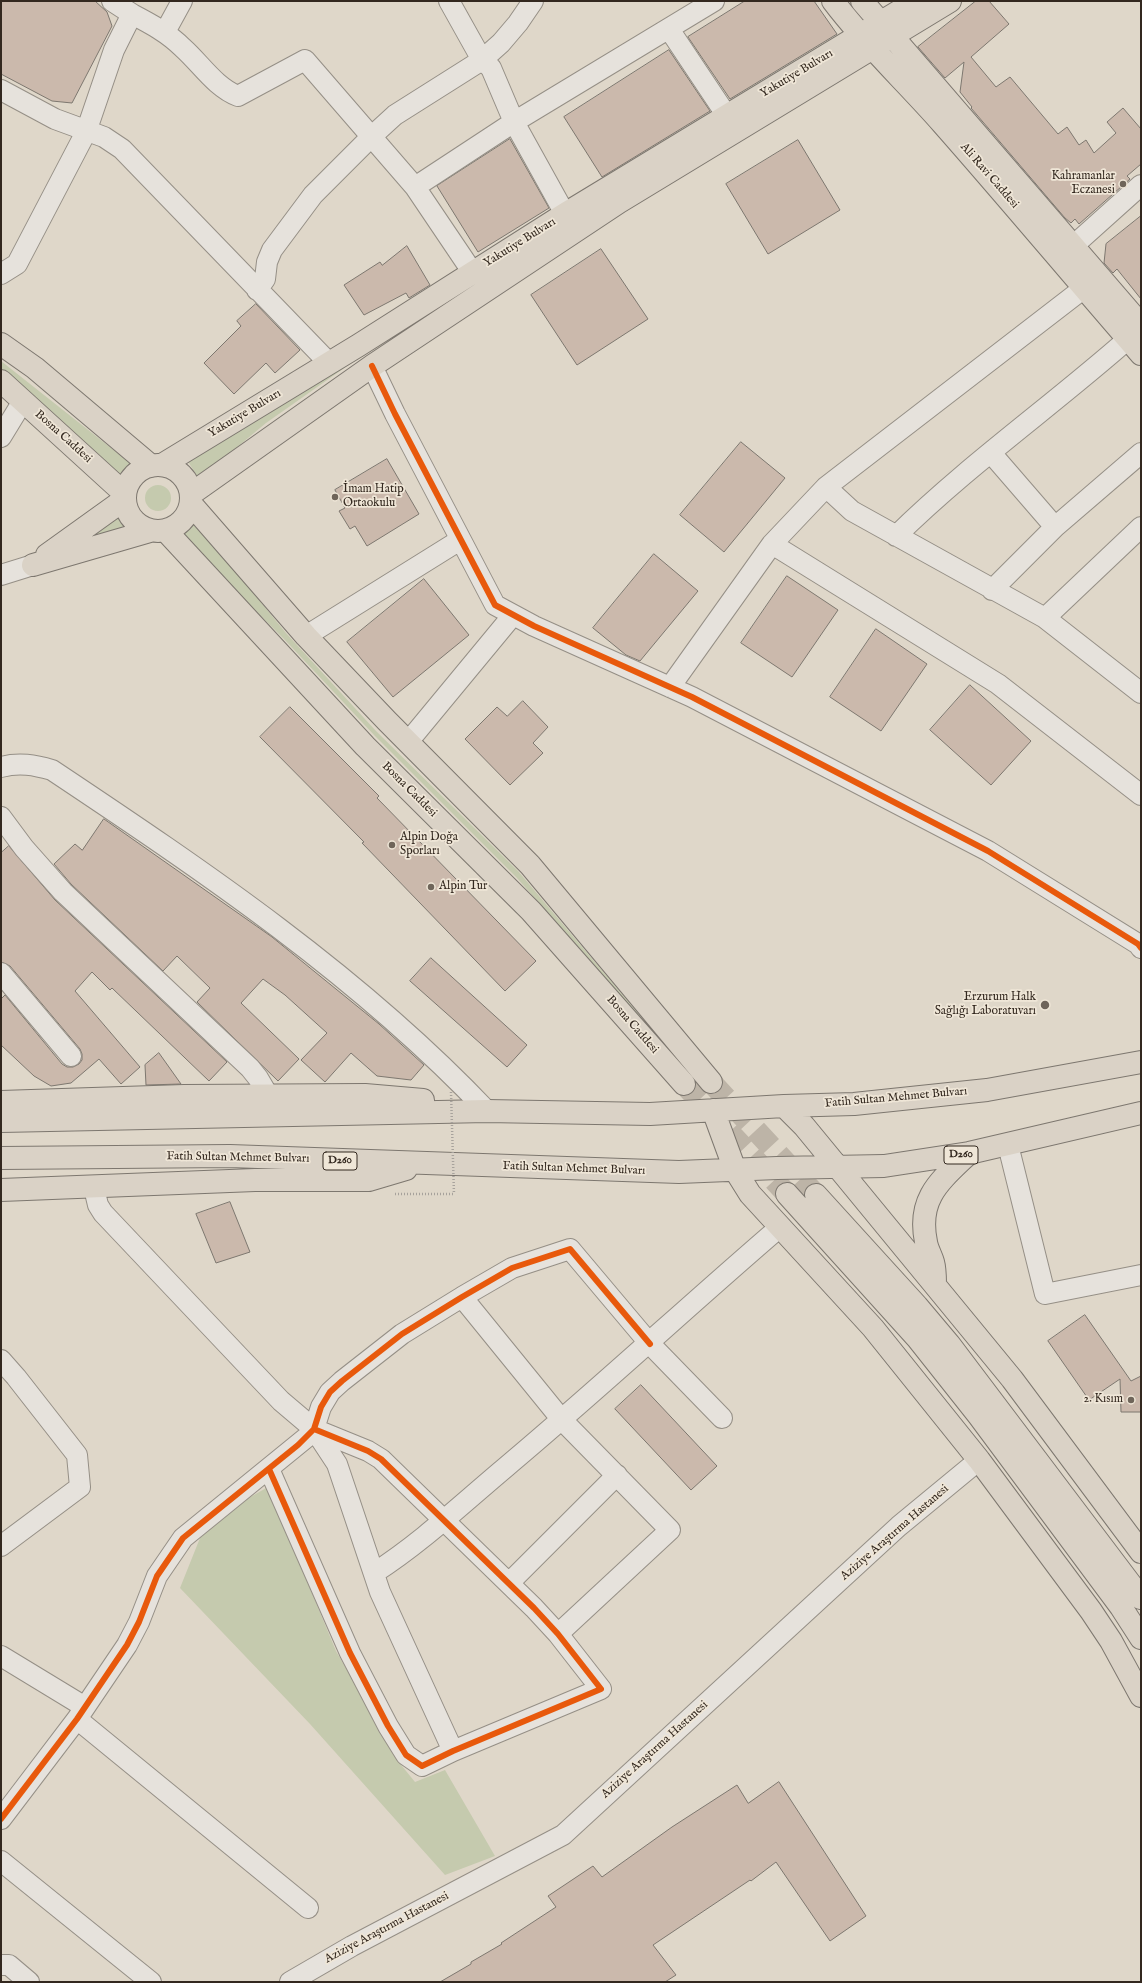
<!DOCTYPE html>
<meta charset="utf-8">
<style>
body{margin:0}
#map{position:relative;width:1142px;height:1983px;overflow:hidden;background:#dfd7c9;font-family:"IM FELL English",serif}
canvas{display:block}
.frame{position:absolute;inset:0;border:2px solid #33281f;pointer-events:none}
</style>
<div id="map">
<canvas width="1142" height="1983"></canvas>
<div class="frame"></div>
</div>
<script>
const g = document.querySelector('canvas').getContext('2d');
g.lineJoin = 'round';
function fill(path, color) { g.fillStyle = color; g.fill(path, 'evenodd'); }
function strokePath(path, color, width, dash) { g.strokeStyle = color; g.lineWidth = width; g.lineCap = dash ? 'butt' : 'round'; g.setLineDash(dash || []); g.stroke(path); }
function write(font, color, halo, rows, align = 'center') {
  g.font = font + ' "IM FELL English",serif'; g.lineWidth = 3.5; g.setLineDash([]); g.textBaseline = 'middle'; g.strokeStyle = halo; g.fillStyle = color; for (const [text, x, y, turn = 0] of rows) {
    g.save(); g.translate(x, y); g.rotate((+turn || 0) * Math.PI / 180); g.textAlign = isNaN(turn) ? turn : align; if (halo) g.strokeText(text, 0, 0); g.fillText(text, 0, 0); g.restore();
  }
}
fill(new Path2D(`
 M857 48 350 364 266 423 199 479 187 460Z
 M1 361 130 463 119 475 45 406 1 369Z
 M145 498a13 13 0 1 1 26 0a13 13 0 1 1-26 0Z
 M116 515 127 530 68 548Z
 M196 523 286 633 376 731 518 871 686 1070 517 878 374 735 283 638 180 536Z
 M268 1487 336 1651 402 1766 415 1782 445 1770 495 1856 445 1875 310 1724 180 1588 200 1538 238 1504Z`), '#c5caae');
const building = new Path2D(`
 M1 1H95L107 12 112 26 72 103 52 101 1 74Z
 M745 1H814L837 34 730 99 688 37Z
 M976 1H989L1009 24 971 57 996 87 1010 77 1058 134 1067 127 1079 145 1086 140 1094 153 1116 133 1107 122 1123 108 1141 129V164L1127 176 1130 179 1079 224 1075 219 1071 223 1065 218 971 108 972 107 960 92 964 62 945 78 918 47Z
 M669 50 710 111 602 177 564 117Z
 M510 139 549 208 478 252 437 186Z
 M798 140 840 210 768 254 726 184Z
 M1141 216V299L1117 269 1113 273 1104 263 1106 244Z
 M407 246 430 285 409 298 406 293 364 315 344 285 380 262 382 265Z
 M601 249 648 319 577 365 531 295Z
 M256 304 300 350 275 373 266 363 234 394 204 363 241 326 237 321Z
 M741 442 785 478 724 552 680 515Z
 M387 459 419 514 367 546 355 526 350 529 339 511 345 508 335 490Z
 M654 554 698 591 640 661 626 655 593 628Z
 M787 576 838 610 792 677 741 643Z
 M424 579 469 635 393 697 347 642Z
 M876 629 927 664 881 731 830 697Z
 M970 685 1031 741 991 785 930 730Z
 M523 701 548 727 533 743 543 753 510 785 465 739 497 707 507 716Z
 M290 707 379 796 377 798 536 961 505 991 362 843 364 842 260 737Z
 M104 819 272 937 379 1024 424 1065 411 1080 377 1076 351 1053 325 1082 301 1060 327 1033 285 995 263 979 241 1003 299 1059 278 1081 197 1002 210 988 177 956 163 971 71 884 54 864 75 844 82 850Z
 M9 846 55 900 227 1062 209 1081 112 988 110 990 92 972 75 991 140 1067 121 1084 99 1059 71 1083 51 1086 34 1076 1 1045V999L5 995 62 1064 67 1067H73L79 1064 82 1060V1054L80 1049 10 966 1 962V853Z
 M431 958 527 1045 507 1067 410 981Z
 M159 1053 181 1084 146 1085 145 1065Z
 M230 1202 250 1252 216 1263 196 1214Z
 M1085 1315 1131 1381 1141 1376V1412H1121L1120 1379 1089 1400 1048 1341Z
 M641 1385 717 1466 691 1490 615 1409Z
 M779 1782 866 1916 830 1941 776 1862 751 1881 750 1880 653 1945 676 1975 665 1982H440L471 1964V1962L502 1944 501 1943 556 1907 548 1896 593 1866 602 1877 672 1827 737 1785 748 1803Z`);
fill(building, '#cbb9ac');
strokePath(building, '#7d776f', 1);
strokePath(new Path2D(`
 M711 1082 816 1195
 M684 1084 787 1194`), '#bdb4a7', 22, [22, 11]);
const minor = new Path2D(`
 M449 1 482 60 491 68 514 122 565 214
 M132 14C151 24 168 33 183 48 200 63 216 88 238 96L305 60 415 187 473 273
 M669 29 727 116
 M165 32 182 1
 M1 90 55 119 104 137 122 149 329 363
 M415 187 514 122 714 1
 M1073 246 1141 185
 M1 274 17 264 86 132 114 50 132 14 112 1
 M257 290 265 279 267 262 272 250 313 195 371 137 395 115 482 60 501 43 518 23 533 1
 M372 366 395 414 495 605 534 626 692 697 988 851 1138 944 1141 948
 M1 437 23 401
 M991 453 1055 527
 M826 487 852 511 1045 618 1141 693
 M896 536C968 465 1052 406 1128 339
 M772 544 998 684 1141 795
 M1 575 33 565
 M992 590 1055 527 1141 453
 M1045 618 1141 527
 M306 636 460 540
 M670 687 772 544 826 487 1084 288
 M408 742 513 615
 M1 767C19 762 35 765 52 770 205 872 359 976 487 1111
 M1 817 24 848 63 892 250 1068 258 1078 268 1095
 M1 973 71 1056
 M1008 1145 1045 1294 1141 1275
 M94 1188 98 1205 103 1213 281 1401 314 1429 337 1464 380 1592 453 1751
 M462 1297 562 1420 670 1530 558 1634
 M1 1360 16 1377 77 1455 80 1487 1 1546
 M269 1469 350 1653 388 1726 406 1755 422 1766 453 1751 601 1689 558 1634 534 1608 381 1459 368 1451 314 1429
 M374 1573C421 1543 463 1503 506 1467 599 1389 688 1306 780 1227
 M509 1583 617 1475
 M1 1656 85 1707
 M77 1719 308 1908
 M1 1819 77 1719 127 1645 139 1622 157 1576 183 1538 307 1437 314 1429 321 1407 330 1392 342 1381 402 1334 462 1297 512 1268 570 1249 650 1344 722 1418
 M1 1861 151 1982
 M1 1965H9L29 1982
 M290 1982 352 1946 563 1835 899 1526 979 1460`);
const major = new Path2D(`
 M833 1C866 45 906 82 942 123 1009 199 1074 277 1141 354
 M862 1 1141 325
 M1 344 35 368 151 466
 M1 381 125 494
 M125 498a33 33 0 1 1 66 0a33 33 0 1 1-66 0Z
 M162 465 359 345 565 214 916 1
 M191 494 372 366 619 202 950 1
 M191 504 306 636 387 721 530 865 711 1082
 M166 531 365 746 531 911 684 1084
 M47 555 125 499
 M33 565 150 531
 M787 1194 918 1339 979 1416 1121 1607 1141 1638
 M816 1195 917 1306 949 1344 1141 1598`);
const highway = new Path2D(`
 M1 1102 184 1096 365 1095 423 1100
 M784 1106 804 1126 1012 1379 1141 1552
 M713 1110 735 1170 750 1194 873 1328 979 1460 1091 1611 1111 1641 1141 1696
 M1 1121 487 1111 650 1114 784 1106 854 1104 987 1090 1141 1062
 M1 1158 230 1156 679 1172 777 1168 884 1166 969 1153 1141 1113
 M1 1190 255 1180H369L406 1169
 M935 1284C935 1277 935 1269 933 1262 931 1255 927 1249 926 1242 917 1198 940 1181 969 1153`);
strokePath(minor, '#958f86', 22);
strokePath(major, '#7d776f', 24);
strokePath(highway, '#7d776f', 24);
strokePath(new Path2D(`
 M395 1194H454`), '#a7a29c', 2.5, [1, 2]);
strokePath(minor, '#e6e2dc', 20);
strokePath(major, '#dad2c6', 22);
strokePath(highway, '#dad2c6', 22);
strokePath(new Path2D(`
 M451 1092 454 1194`), '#a7a29c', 2.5, [1, 2]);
strokePath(new Path2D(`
 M372 366 395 414 495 605 534 626 692 697 988 851 1138 944 1141 948
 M269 1469 350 1653 388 1726 406 1755 422 1766 453 1751 601 1689 558 1634 534 1608 381 1459 368 1451 314 1429
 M1 1819 77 1719 127 1645 139 1622 157 1576 183 1538 298 1445 314 1429 321 1407 330 1392 342 1381 402 1334 462 1297 512 1268 570 1249 650 1344`), '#e8590c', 6);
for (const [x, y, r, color] of [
 [1123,184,4,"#6f655a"],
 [335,497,4,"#6f655a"],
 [392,845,4,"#6f655a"],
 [431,887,4,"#6f655a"],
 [1045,1005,5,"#6f655a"],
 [1131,1400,4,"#6f655a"]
]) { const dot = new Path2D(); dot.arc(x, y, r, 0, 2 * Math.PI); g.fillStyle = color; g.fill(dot); strokePath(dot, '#efe6d7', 1.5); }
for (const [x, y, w] of [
 [961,1155,34],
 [340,1161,34]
]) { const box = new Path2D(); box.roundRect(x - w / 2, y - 9, w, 18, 3); g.fillStyle = '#efe6d7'; g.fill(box); strokePath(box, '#33281f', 1); }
write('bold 11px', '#33281f', null, [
 ["D260",961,1155],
 ["D260",340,1161]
]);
write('12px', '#33281f', '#efe6d7', [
 ["Yakutiye Bulvarı",797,74,-31],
 ["Ali Ravi Caddesi",989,176,49],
 ["Yakutiye Bulvarı",520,243,-32],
 ["Yakutiye Bulvarı",245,414,-31],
 ["Bosna Caddesi",63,437,42],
 ["Bosna Caddesi",409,790,45],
 ["Bosna Caddesi",632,1025,49],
 ["Fatih Sultan Mehmet Bulvarı",896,1098,-5],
 ["Fatih Sultan Mehmet Bulvarı",238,1158,1],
 ["Fatih Sultan Mehmet Bulvarı",574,1169,2],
 ["Aziziye Araştırma Hastanesi",895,1533,-41],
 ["Aziziye Araştırma Hastanesi",655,1750,-42],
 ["Aziziye Araştırma Hastanesi",387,1928,-28]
]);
write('12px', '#33281f', '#efe6d7', [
 ["Kahramanlar",1115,177],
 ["Eczanesi",1115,191],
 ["İmam Hatip",343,490,"left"],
 ["Ortaokulu",343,504,"left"],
 ["Alpin Doğa",400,838,"left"],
 ["Sporları",400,852,"left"],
 ["Alpin Tur",439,887,"left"],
 ["Erzurum Halk",1036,998],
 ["Sağlığı Laboratuvarı",1036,1012],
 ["2. Kısım",1123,1400]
], 'right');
</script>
